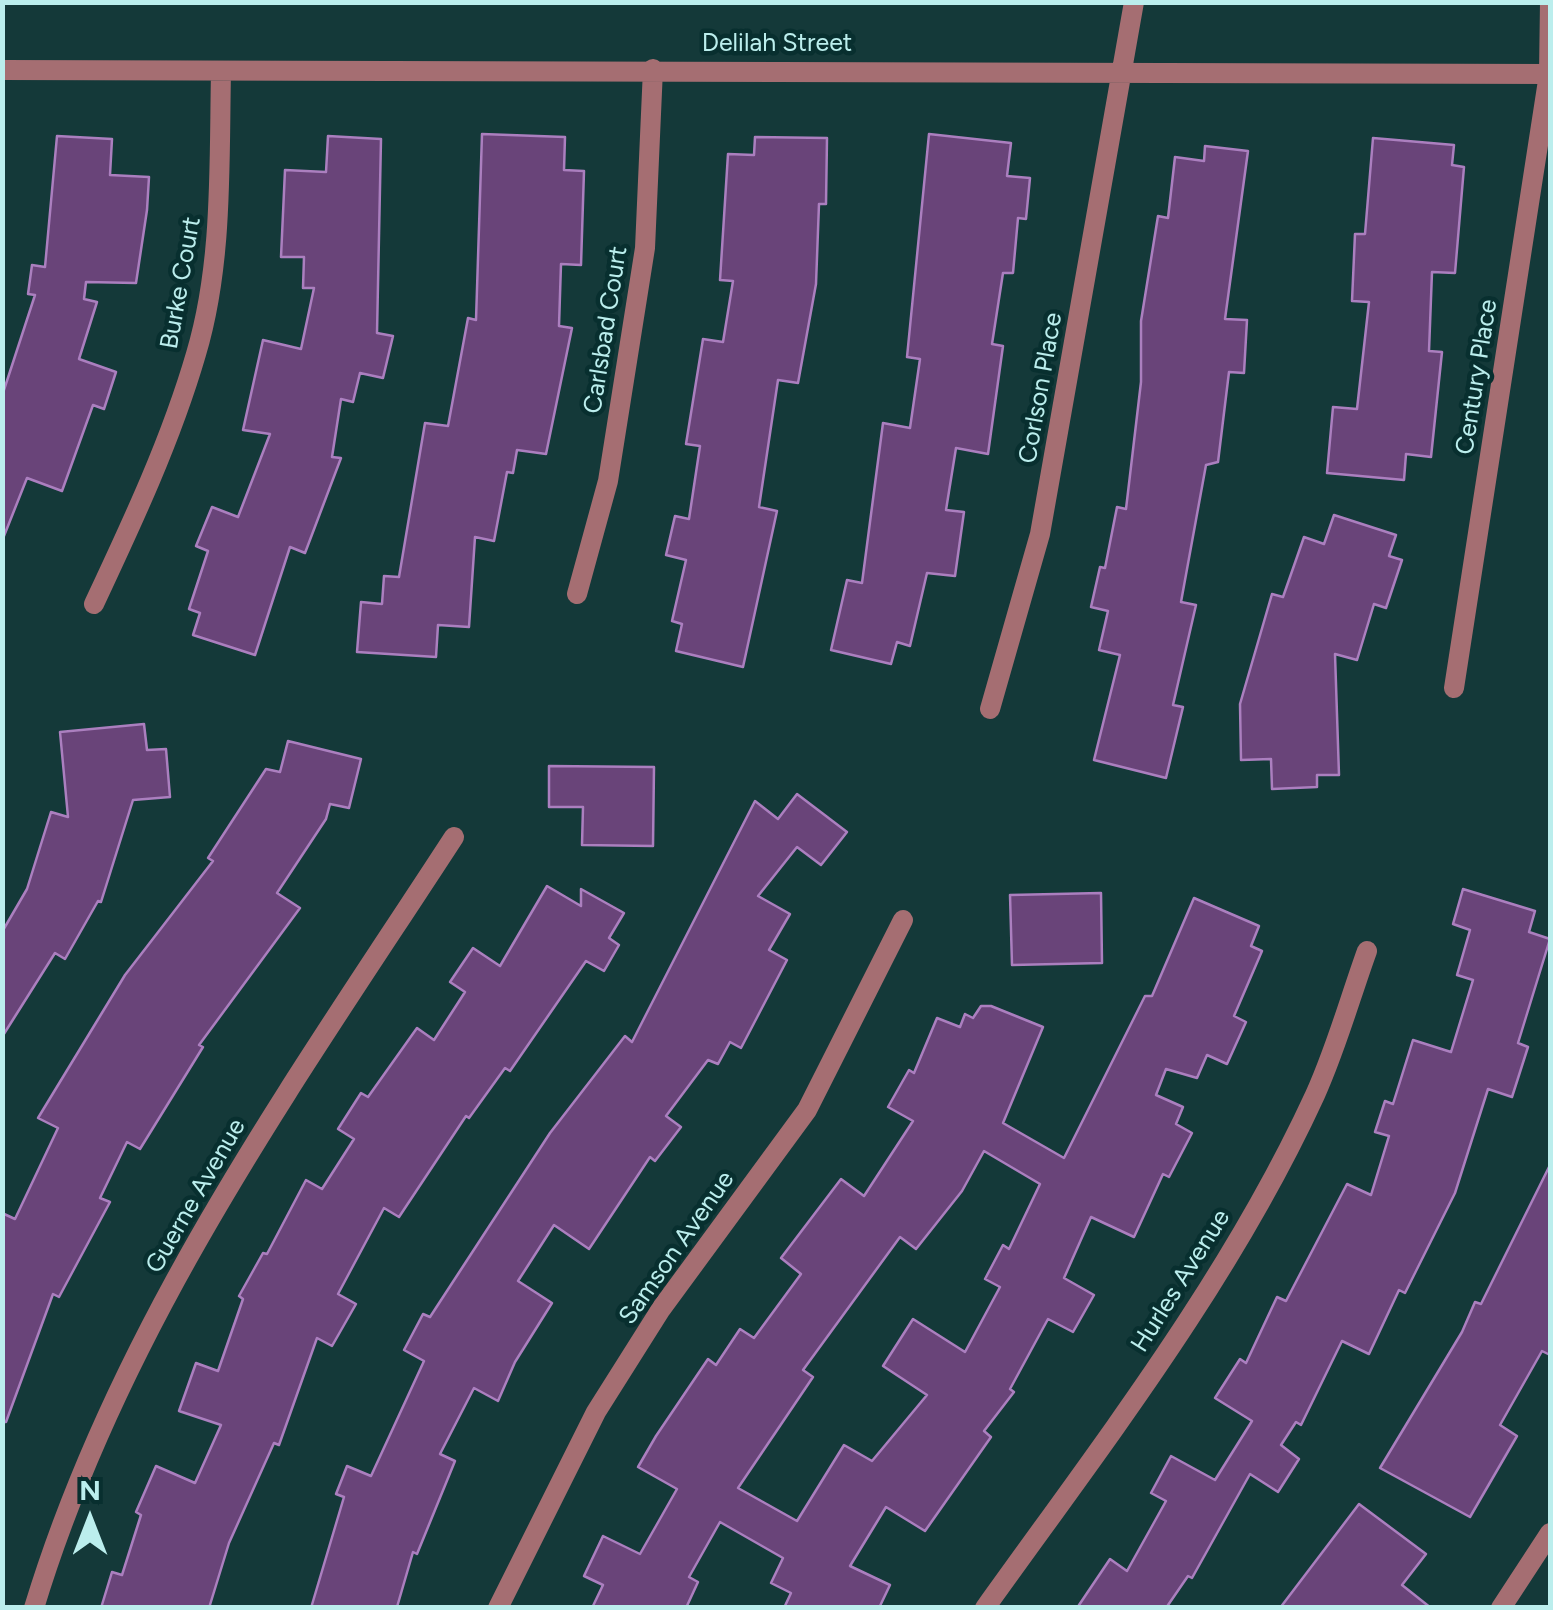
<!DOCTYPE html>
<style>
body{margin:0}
#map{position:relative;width:1553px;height:1610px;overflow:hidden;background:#143939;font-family:Figtree,sans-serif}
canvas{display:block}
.frame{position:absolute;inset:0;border:5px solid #bbeeed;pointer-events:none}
.north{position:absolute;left:40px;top:1470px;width:100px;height:100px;-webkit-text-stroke:8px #082f2f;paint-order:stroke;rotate:0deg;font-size:28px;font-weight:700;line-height:40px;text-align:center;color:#bbeeed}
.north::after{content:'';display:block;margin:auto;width:35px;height:45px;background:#bbeeed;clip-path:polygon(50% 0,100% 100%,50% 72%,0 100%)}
</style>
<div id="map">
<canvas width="1553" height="1610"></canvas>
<div class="frame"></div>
<div class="north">N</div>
</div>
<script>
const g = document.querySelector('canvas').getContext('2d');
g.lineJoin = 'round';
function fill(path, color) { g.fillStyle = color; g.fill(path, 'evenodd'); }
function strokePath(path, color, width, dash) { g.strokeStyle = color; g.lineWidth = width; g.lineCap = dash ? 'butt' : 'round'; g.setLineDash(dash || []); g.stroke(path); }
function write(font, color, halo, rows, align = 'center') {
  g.font = font + ' Figtree,sans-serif'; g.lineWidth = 9; g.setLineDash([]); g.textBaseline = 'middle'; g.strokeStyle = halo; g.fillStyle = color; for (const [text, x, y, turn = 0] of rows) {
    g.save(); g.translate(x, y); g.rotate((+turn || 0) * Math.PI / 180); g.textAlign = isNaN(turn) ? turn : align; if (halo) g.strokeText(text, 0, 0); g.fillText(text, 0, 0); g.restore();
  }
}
const building = new Path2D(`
 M482 134 565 137 564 170 584 171 581 265 561 264 559 326 572 328 546 454 517 450 513 473 507 472 494 541 475 537 469 627 438 625 436 657 357 652 361 602 382 604 384 576 399 577 425 423 448 426 468 318 476 320Z
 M929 134 1011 143 1007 176 1030 178 1026 219 1018 218 1013 273H1003L992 344 1003 346 988 454 956 448 946 510 964 512 955 576 927 573 910 646 897 642 891 664 831 650 847 580 862 583 883 423 910 428 920 359 907 357Z
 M57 136 112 139 110 175 149 177 147 210 136 283 86 282 84 299 97 302 79 359 116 372 104 409 93 405 62 491 27 478 4 536 2 396 35 295 28 294 32 265 45 267Z
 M328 136 381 139 377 333 393 336 383 378 360 373 353 402 341 399 332 457 341 458 305 553 290 547 255 655 193 635 200 613 189 609 208 551 196 546 212 507 238 517 270 434 243 430 263 340 301 349 314 288H303L304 257H281L285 170 326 172Z
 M755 137 827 138 826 204H819L816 284 798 383 778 380 759 507 777 511 743 667 676 651 682 624 672 621 686 560 666 555 675 516 689 519 700 446 686 444 703 339 723 342 733 281 720 280 728 154 754 155Z
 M1373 138 1454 145 1452 165 1464 167 1455 273 1432 272 1429 351 1442 352 1431 457 1406 454 1404 480 1327 473 1333 407 1357 409 1369 302 1352 301 1355 234H1365Z
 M1205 146 1248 151 1225 319 1247 320 1244 373 1229 372 1218 462 1206 465 1181 602 1196 605 1173 705 1183 707 1166 778 1094 760 1120 655 1099 650 1108 611 1091 607 1100 567 1105 568 1117 507 1126 509 1141 382V321L1158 216 1168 218 1175 157 1204 161Z
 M1334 515 1396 535 1389 556 1402 560 1386 608 1374 604 1357 660 1335 654 1339 775H1317V787L1272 789 1271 759 1241 760 1240 704 1272 594 1283 597 1304 537 1324 544Z
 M144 724 147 750 166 749 170 797 133 800 101 902 98 901 65 959 55 953 2 1037V932L27 889 51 812 68 817 60 732Z
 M288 741 361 759 349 808 330 804 326 819 277 893 300 908 199 1045 203 1047 140 1149 127 1142 100 1198 110 1202 59 1297 53 1294 6 1422H2V1213L15 1219 58 1128 38 1118 125 975 213 861 208 858 266 769 280 772Z
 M549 766 654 767 653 846 582 845 583 807H549Z
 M797 794 847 832 821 865 797 847 758 896 790 914 769 950 787 960 741 1048 730 1042 718 1064 708 1060 666 1116 681 1127 655 1161 650 1157 589 1249 554 1225 518 1281 552 1303 515 1362 498 1401 474 1388 440 1454 455 1461 417 1554 413 1552 397 1607 311 1608 344 1497 336 1494 347 1466 371 1476 424 1361 404 1350 423 1314 430 1317 550 1133 625 1036 632 1042 755 801 778 819Z
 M547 886 581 906V889L624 913 609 938 619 945 604 971 586 961 510 1071 505 1068 469 1118 466 1116 399 1217 384 1208 338 1294 356 1304 332 1346 317 1338 279 1445 274 1443 229 1543 209 1608H101L112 1572 122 1575 141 1515 136 1512 156 1466 195 1483 221 1425 179 1411 196 1363 218 1371 243 1299 239 1296 263 1253 267 1254 306 1180 322 1189 354 1139 338 1129 361 1093 368 1097 417 1028 434 1040 465 992 450 982 473 948 500 966Z
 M1463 889 1535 911 1529 932 1550 939 1518 1043 1528 1047 1512 1097 1488 1089 1455 1193 1405 1293 1399 1290 1369 1354 1342 1341 1301 1425 1296 1422 1281 1445 1299 1459 1278 1492 1250 1474 1192 1578 1188 1576 1166 1608H1077L1110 1559 1127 1571 1166 1501 1151 1493 1171 1456 1215 1480 1252 1421 1215 1398 1240 1359 1246 1363 1277 1297 1286 1301 1347 1184 1371 1195 1389 1136 1375 1132 1385 1101 1393 1104 1413 1040 1451 1052 1473 980 1457 975 1470 930 1453 924Z
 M1101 893 1102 963 1012 965 1010 895Z
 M1194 898 1259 926 1251 946 1262 951 1234 1016 1246 1022 1227 1064 1207 1055 1197 1078 1166 1069 1156 1095 1183 1107 1176 1124 1192 1133 1169 1177 1163 1174 1134 1237 1091 1217 1064 1278 1094 1295 1073 1332 1048 1319 1010 1389 1014 1392 984 1431 991 1437 925 1531 886 1507 850 1566 890 1585 879 1608H784L791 1593 771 1583 783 1558 720 1522 689 1577 698 1582 686 1608H592L603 1585 584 1576 603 1536 640 1554 677 1489 638 1467 656 1436 708 1359 716 1365 740 1329 754 1338 801 1274 781 1258 841 1179 864 1196 913 1121 888 1107 909 1070 914 1073 937 1018 960 1027 965 1014 973 1018 981 1006H991L1043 1027 1003 1123 1064 1158 1145 996H1152ZM984 1151 1040 1184 1009 1249 1003 1245 985 1279 1000 1287 965 1352 913 1319 883 1366 927 1395 872 1461 844 1445 797 1521 738 1488 813 1377 803 1370 900 1237 916 1249 962 1191Z
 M1550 1165V1355L1542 1351 1500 1425 1517 1436 1470 1517 1380 1468 1462 1332 1475 1302 1481 1304Z
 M1359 1504 1426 1554 1402 1585 1431 1608H1280Z`);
fill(building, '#694479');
strokePath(building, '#ab7fbf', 2.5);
strokePath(new Path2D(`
 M2 70 1550 74
 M577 594 608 481 645 248 653 69
 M94 604C132 523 171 440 196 354 223 264 219 165 221 72
 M1454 688 1549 74 1550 2
 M990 709 1040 534 1134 2
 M34 1608C120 1324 294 1083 454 837
 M498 1608 596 1412 661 1309 807 1110 903 920
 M985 1608C1103 1443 1230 1280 1315 1095 1336 1049 1350 998 1367 951
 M1501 1608 1550 1533`), '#a56e72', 20);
write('25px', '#bbeeed', '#082f2f', [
 ["Delilah Street",777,44],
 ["Burke Court",181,283,-80],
 ["Carlsbad Court",606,330,-81],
 ["Century Place",1477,377,-81],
 ["Corlson Place",1041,388,-80],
 ["Guerne Avenue",196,1196,-60],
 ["Samson Avenue",677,1248,-55],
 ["Hurles Avenue",1181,1281,-58]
]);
</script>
